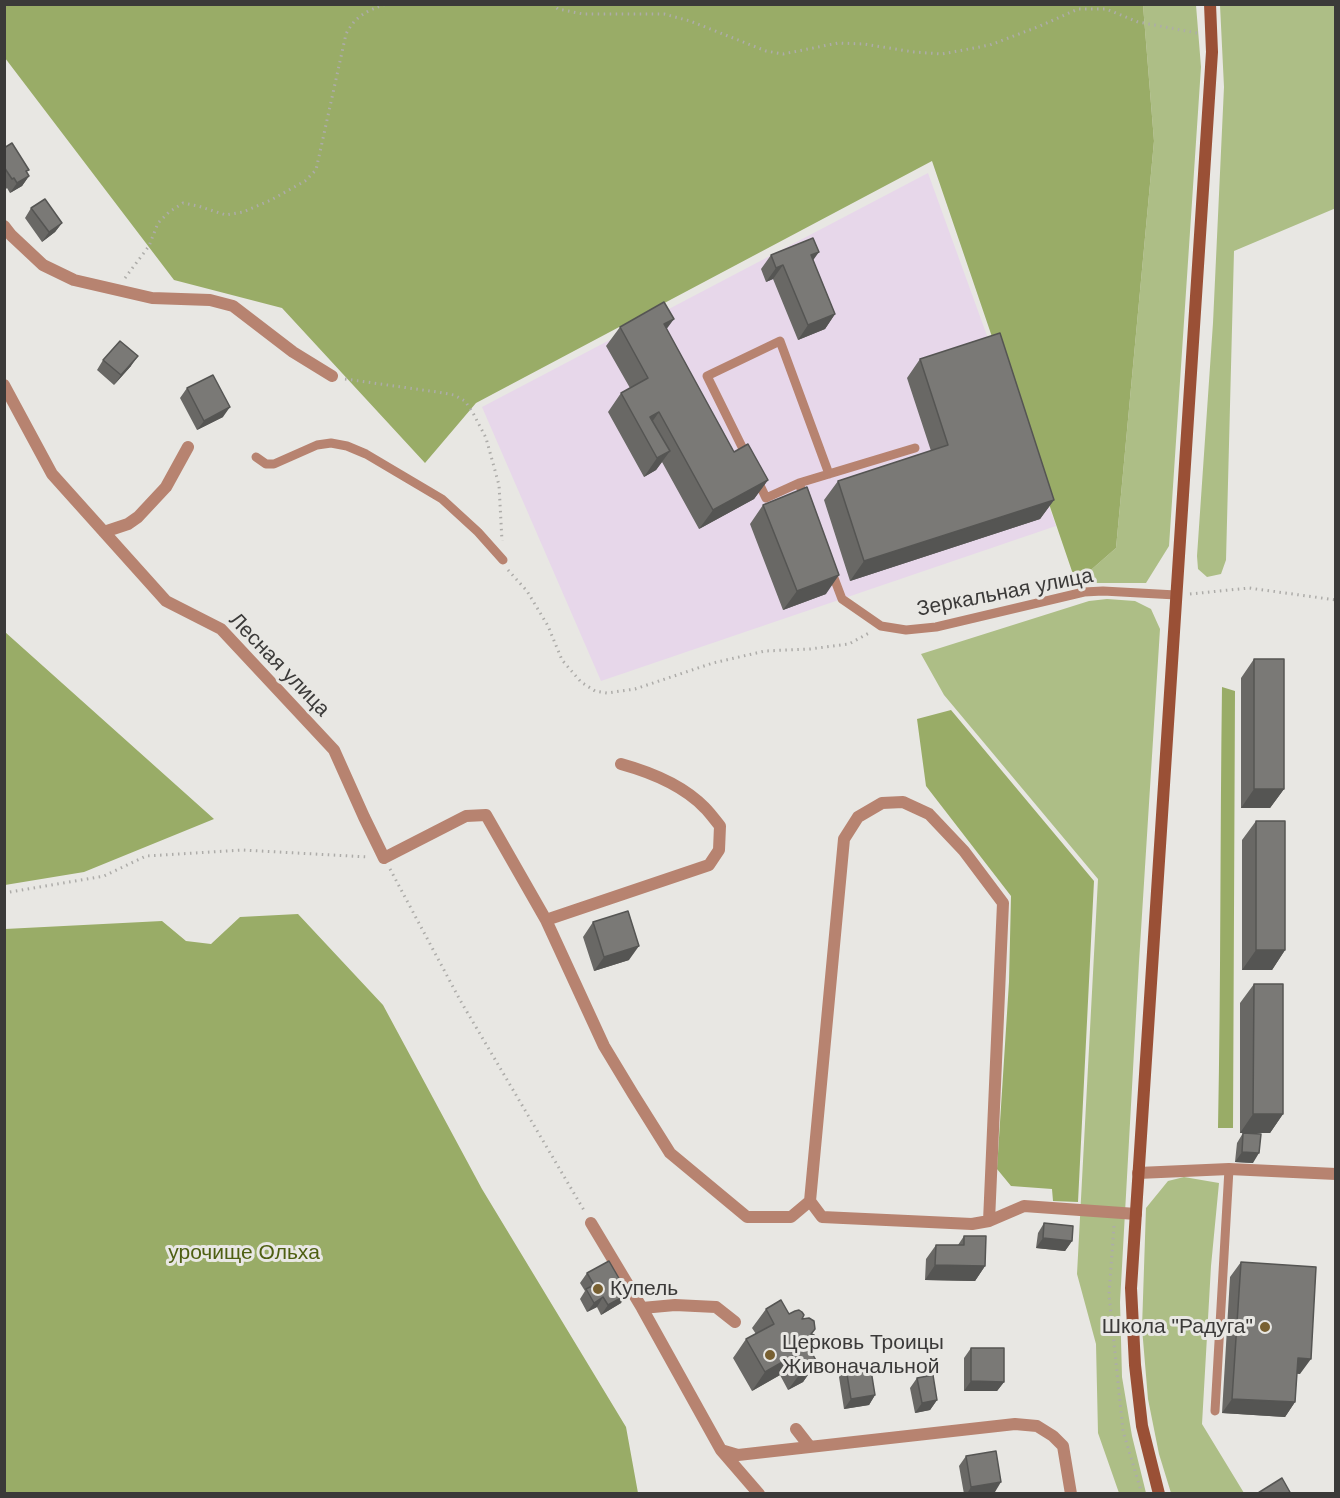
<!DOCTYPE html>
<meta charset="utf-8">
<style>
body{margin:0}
#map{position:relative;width:1340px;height:1498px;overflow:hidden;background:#e8e7e3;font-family:Arial,sans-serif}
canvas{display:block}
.frame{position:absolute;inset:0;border:6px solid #3b3a39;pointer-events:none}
</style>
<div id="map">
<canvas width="1340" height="1498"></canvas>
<div class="frame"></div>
</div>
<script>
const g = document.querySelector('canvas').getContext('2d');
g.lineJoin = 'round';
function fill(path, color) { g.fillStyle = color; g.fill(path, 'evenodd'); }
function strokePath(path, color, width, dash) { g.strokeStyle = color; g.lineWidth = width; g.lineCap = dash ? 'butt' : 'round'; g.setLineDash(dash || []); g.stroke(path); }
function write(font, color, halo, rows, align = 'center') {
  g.font = font + ' Arial,sans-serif'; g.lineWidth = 6; g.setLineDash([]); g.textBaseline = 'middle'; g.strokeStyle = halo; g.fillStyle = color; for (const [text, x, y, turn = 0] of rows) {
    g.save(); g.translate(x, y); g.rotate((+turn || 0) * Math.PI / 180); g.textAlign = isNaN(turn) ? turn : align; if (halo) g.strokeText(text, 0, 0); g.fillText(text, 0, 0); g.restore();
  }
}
fill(new Path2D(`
 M928 173 1056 526 601 681 482 407Z`), '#e7d7ea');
fill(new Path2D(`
 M1143 5H1196L1201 67 1169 546 1146 583H1076L1116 548 1154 141Z
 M1220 5H1335L1336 208 1234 251 1226 560 1221 574 1207 577 1198 569 1197 556 1213 323 1224 87Z
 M1107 599 1135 601 1151 609 1160 629 1139 962 1120 1302 1122 1377 1132 1436 1146 1493H1119L1098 1433 1096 1344 1077 1274 1098 879 944 695 921 654 1089 601Z
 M1184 1177 1219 1183 1211 1266 1202 1424 1244 1493H1171L1159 1454 1148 1399 1142 1328 1146 1208 1168 1181Z`), '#adbe86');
fill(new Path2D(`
 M5 4 1143 5 1154 141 1116 548 1076 583 932 161 476 403 425 463 282 308 174 280 5 58Z
 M5 632 214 819 84 872 5 885Z
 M1222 687 1235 691 1233 1128H1218C1221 981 1220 834 1222 687Z
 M951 710 1094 881 1078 1202 1053 1201 1052 1189 1011 1186 997 1169 1009 982 1011 896 926 786 917 719Z
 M298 914 383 1005 482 1189 626 1427 638 1493H5V929L162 921 186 941 211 944 240 917Z`), '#99ac67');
strokePath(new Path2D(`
 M552 4 558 9 583 14H664L690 21 766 51 783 54 838 43 864 44 914 52 942 54 990 45 1040 26 1078 9H1106L1138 22 1197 33
 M125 278 149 246 158 223 169 212 183 203 198 206 226 215 243 212 271 200 305 181 316 170 346 34C356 15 367 11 386 4
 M345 379 437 392 454 395 465 401 473 413 486 438 499 485 502 541
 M508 570 527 591 548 626 562 660 581 682 595 691 607 693 635 689 713 663 765 651 810 649 849 644 869 633
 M1190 594 1249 588 1336 600
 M390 869 460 1000 585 1212
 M4 893 104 876 146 856 243 850 368 857
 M1114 1226 1109 1294 1123 1431 1142 1494`), '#adaca9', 3, [1.5, 4.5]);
strokePath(new Path2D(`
 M256 457 266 464H274L317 445 331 443 347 446 366 454 442 499 478 532 503 560
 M747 457 707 376 780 341 829 474
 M756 477 766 498 799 483
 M805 500 799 483 915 448
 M831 570 842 599 881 626 906 630 936 627 1084 592 1103 591 1176 595
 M1215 1411 1229 1169`), '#b78370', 9);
strokePath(new Path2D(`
 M4 226 11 235 43 265 74 280 152 298 210 300 233 306 293 352 332 376
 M4 385 52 474 166 601 221 629 334 750 364 817 384 858 466 816 486 815 546 920 604 1046 633 1094 670 1153 747 1217H791L810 1201 844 839 858 817 882 803 903 802 929 814 964 851 1003 903 989 1221 972 1224 822 1217 810 1201
 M104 532 128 524 138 517 166 487 188 447
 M546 920 709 865 719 850 720 826C715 820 710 813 705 808 683 785 650 772 621 764
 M1138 1173 1229 1169 1336 1174
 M989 1221 1024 1206 1136 1214
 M591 1223 642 1308 721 1450 759 1494
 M642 1308 675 1305 716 1307 735 1322
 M796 1429 810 1447
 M721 1450 738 1455 1015 1424 1037 1426 1053 1436 1063 1446 1071 1494`), '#b78370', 12);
strokePath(new Path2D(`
 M1159 1494 1142 1426 1135 1365 1131 1288 1212 52 1210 4`), '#9a5036', 12);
fill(new Path2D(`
 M4 148 29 176 22 186 10 193 7 188 6 189 4 187Z
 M31 208 62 223 55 232 42 242 25 218Z
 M771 255 813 261 835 314 825 329 798 340 773 279 766 282 761 269Z
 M620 327 666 330 734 452 768 480 754 499 699 529 662 462 656 470 644 477 608 412 621 393 630 388 606 346Z
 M920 359 1054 500 1040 519 850 581 824 500 838 481 931 451 907 378Z
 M103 360 131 366 114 385 97 370Z
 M187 388 223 417 197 430 180 398Z
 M763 505 826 594 783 610 750 524Z
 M1254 659 1284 789 1270 808H1241V678Z
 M1256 821 1285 950 1272 970H1242V840Z
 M593 922 629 960 594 971 583 937Z
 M1254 984 1283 1114 1270 1133H1240V1003Z
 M1243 1133 1253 1163 1235 1162 1237 1143Z
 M1044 1223 1072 1241 1065 1251 1036 1248 1038 1233Z
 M964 1236 985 1266 975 1281 925 1280 926 1259 936 1245H958Z
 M1241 1262 1300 1374 1297 1373 1295 1402 1285 1417 1222 1413 1230 1277Z
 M587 1273 621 1303 601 1315 597 1307 587 1312 580 1299 585 1291 580 1283Z
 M766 1309 789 1314 802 1319 815 1329 812 1334 817 1342 810 1351 817 1362 803 1382 788 1390 780 1375 752 1391 733 1358 746 1339 756 1334 752 1328Z
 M971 1348 1004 1382 997 1391H964V1358Z
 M846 1368 875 1395 869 1405 844 1409 839 1377Z
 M917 1378 937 1400 930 1410 915 1413 910 1388Z
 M966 1456 995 1492 985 1494H964L959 1466Z`), '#696865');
fill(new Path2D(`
 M29 176 22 186 10 193 17 183Z
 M62 223 55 232 42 242 49 232Z
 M819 252 809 266 811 255Z
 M783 265 773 279 766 282 776 268Z
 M835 314 825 329 798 340 808 325Z
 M674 319 660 338 664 324Z
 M138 356 131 366 114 385 121 375Z
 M230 407 223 417 197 430 204 421Z
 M659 412 645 432 650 417Z
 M670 451 656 470 644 477 657 458Z
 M768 480 754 499 699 529 713 510Z
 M1054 500 1040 519 850 581 864 561Z
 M839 575 826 594 783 610 797 591Z
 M1254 789H1284L1270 808H1241Z
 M639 946 629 960 594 971 604 957Z
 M1256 950H1285L1272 970H1242Z
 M1253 1114H1283L1270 1133H1240Z
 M1242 1152 1259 1153 1253 1163 1235 1162Z
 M1043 1238 1072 1241 1065 1251 1036 1248Z
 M935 1265 985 1266 975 1281 925 1280Z
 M628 1294 621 1303 601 1315 608 1305Z
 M603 1297 597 1307 587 1312 594 1303Z
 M817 1342 804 1361 809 1348Z
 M793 1356 780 1375 752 1391 765 1372Z
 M1298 1358 1311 1359 1300 1374 1288 1373Z
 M817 1362 803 1382 788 1390 802 1371Z
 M971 1381 1004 1382 997 1391H964Z
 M875 1395 869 1405 844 1409 851 1399Z
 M1232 1399 1295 1402 1285 1417 1222 1413Z
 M937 1400 930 1410 915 1413 922 1403Z
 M1001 1482 995 1492 985 1494H967L971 1487Z`), '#555553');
const building = new Path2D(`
 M12 143 29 170 26 171 29 176 17 183 14 178 12 179 4 167V148Z
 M45 199 62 223 49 232 31 208Z
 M813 238 819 252 811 255 835 314 808 325 783 265 776 268 771 255Z
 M664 302 674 319 664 324 734 452 748 444 768 480 713 510 659 412 650 417 670 451 657 458 621 393 648 378 620 327Z
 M1000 333 1054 500 864 561 838 481 948 445 920 359Z
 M120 341 138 356 121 375 103 360Z
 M213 375 230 407 204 421 187 388Z
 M807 487 839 575 797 591 763 505Z
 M1254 659H1284V789H1254Z
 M1256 821H1285V950H1256Z
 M628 911 639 946 604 957 593 922Z
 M1254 984H1283V1114H1253Z
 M1243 1133 1261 1134 1259 1153 1242 1152Z
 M1044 1223 1073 1226 1072 1241 1043 1238Z
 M964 1236H986L985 1266 935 1265 936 1245H964Z
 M609 1261 628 1294 608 1305 603 1297 594 1303 586 1289 594 1285 587 1273Z
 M1241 1262 1316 1267 1311 1359 1298 1358 1295 1402 1232 1399Z
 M781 1300 789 1314 795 1311 799 1310 802 1312 804 1315 802 1319 809 1318 814 1321 815 1329 811 1334 814 1335 817 1338V1342L809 1348 817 1362 802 1371 793 1356 765 1372 746 1339 774 1324 766 1309Z
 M971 1348H1004V1382L971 1381Z
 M870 1364 875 1395 851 1399 846 1368Z
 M933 1375 937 1400 922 1403 917 1378Z
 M996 1451 1001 1482 971 1487 966 1456Z
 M1282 1478 1291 1494H1259L1258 1493Z`);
fill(building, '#7a7976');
strokePath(building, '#555553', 1.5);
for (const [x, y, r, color] of [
 [598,1289,6,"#786031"],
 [1265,1327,6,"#786031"],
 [770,1355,6,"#786031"]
]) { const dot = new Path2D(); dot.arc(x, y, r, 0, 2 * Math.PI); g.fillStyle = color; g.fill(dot); strokePath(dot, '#e8e7e3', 2); }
write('21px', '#3b3a39', '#e8e7e3', [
 ["Зеркальная улица",1005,593,-11],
 ["Лесная улица",279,665,46]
]);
write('21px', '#4e5f12', '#e8e7e3', [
 ["урочище Ольха",244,1253]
]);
write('21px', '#3b3a39', '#e8e7e3', [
 ["Купель",610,1289],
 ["Школа \"Радуга\"",1253,1327,"right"],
 ["Церковь Троицы",782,1343],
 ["Живоначальной",782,1367]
], 'left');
</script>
